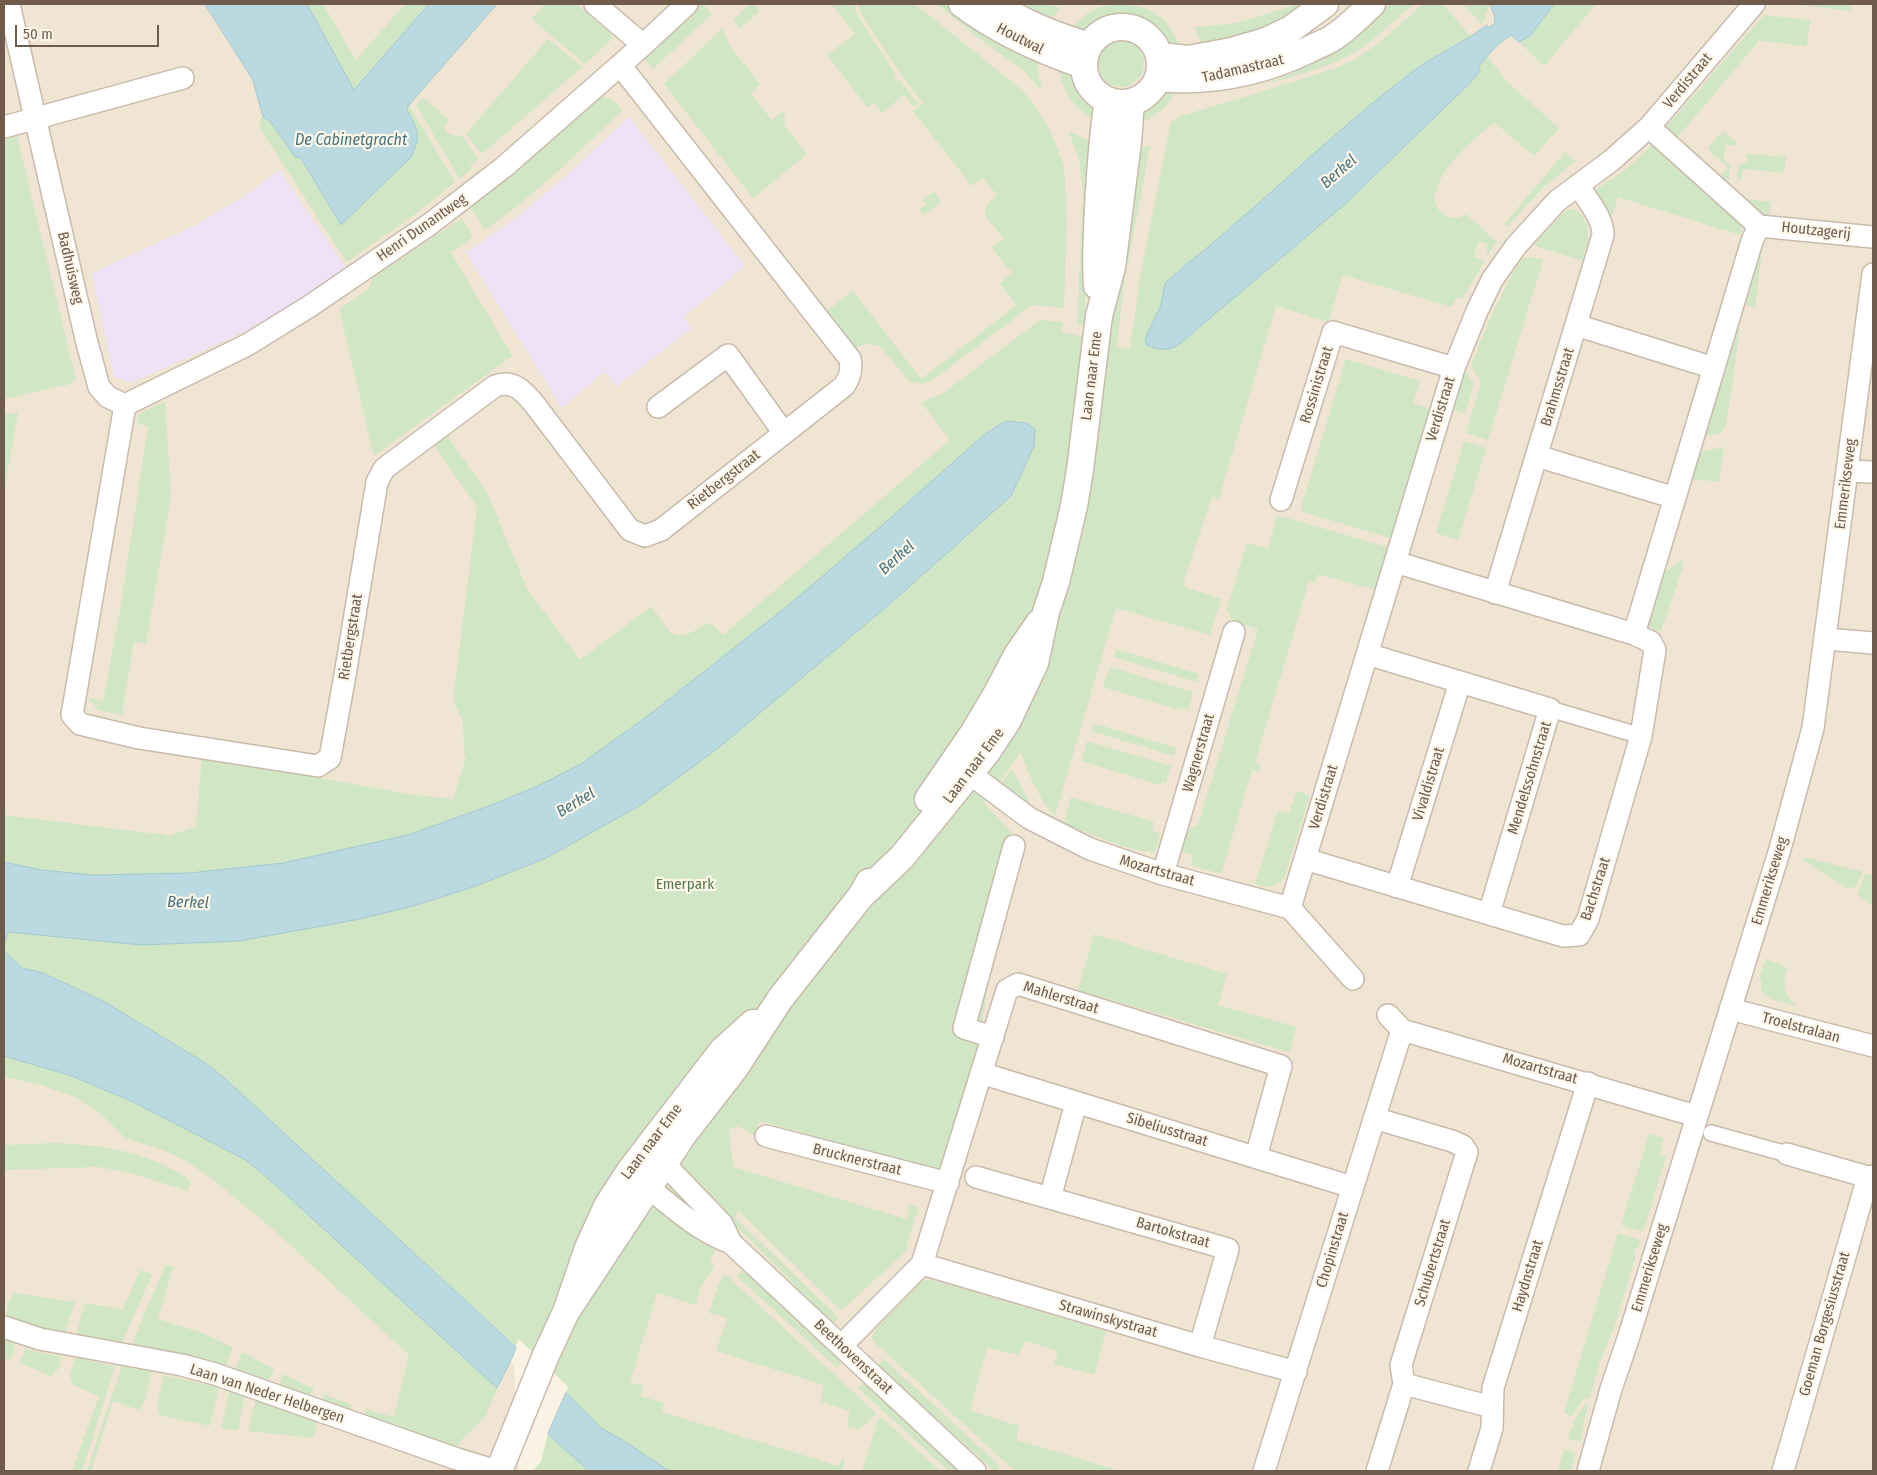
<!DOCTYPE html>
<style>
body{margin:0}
#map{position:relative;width:1877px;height:1475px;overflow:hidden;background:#faf3e4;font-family:"Fira Sans Condensed",sans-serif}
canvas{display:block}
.frame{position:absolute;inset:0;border:5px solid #6f5b4c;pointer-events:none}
.scale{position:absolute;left:15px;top:25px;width:144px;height:22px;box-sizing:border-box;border:2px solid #6f5b4c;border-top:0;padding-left:6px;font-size:15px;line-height:18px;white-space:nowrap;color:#6f5b4c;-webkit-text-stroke:4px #fdf7ea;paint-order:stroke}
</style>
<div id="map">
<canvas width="1877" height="1475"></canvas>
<div class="frame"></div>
<div class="scale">50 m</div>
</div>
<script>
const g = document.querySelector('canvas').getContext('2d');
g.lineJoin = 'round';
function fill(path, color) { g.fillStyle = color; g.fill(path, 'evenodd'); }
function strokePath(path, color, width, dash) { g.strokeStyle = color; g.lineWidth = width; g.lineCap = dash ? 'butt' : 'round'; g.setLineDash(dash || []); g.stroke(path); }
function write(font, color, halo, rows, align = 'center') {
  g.font = font + ' "Fira Sans Condensed",sans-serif'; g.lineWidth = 4.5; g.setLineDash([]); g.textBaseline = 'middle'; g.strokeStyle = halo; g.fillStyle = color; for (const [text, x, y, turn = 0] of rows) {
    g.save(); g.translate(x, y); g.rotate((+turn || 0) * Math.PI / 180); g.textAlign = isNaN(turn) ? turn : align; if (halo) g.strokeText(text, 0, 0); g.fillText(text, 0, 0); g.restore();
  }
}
fill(new Path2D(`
 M4 4H1873V1471H688L532 1319 617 743 378 843 119 865 4 827Z
 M4 1057 183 1120 514 1364 519 1471H4Z`), '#f0e5d3');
fill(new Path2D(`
 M629 117 745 266 684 317 692 328 616 387 605 371 562 408 466 253 516 218 567 175Z
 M279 170 346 268 266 322 131 383 114 377 92 273 196 225 245 196Z`), '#efe1f6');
fill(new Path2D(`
 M307 4H323L356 60 405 4H429L354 90Z
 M545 4H576L611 34 612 39 585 64 532 19Z
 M696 4H703L712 14 653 69 642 57Z
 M749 4H754L760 11 739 29 734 19Z
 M831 4H854L857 15 896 75 894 77 897 82 900 80 918 104 913 107 904 95 882 113 874 103 868 108 827 55 855 34Z
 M857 4H915L1022 90 1035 106 1050 130 1064 165 1067 219 1064 308 1032 305 930 382 923 384 910 382 880 346 866 344 852 349 824 313 853 291 921 379 1017 305 1000 284 1012 273 992 248 1004 238C999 231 981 216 986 207 988 203 994 199 997 195L983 178 972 186 913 111 923 103C907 83 893 63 879 42 871 29 862 18 857 4Z
 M936 4H954L1038 56V76L1042 86 1039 88 1024 71 988 45Z
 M1005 4H1051L1060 8 1050 21Z
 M1112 4C1147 4 1166 13 1180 46H1167L1149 26 1130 18 1106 19 1086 30 1069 32C1080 16 1094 8 1112 4Z
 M1297 4H1315L1293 21 1203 50 1195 27 1228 24 1248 20Z
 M1390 4H1414C1399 16 1385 30 1370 42 1338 66 1296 76 1258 86 1271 81 1286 77 1298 70 1327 55 1367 26 1390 4Z
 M1423 4H1443L1471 37 1440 53 1417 69 1316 152 1229 230 1165 282 1161 305 1145 339 1148 345C1158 350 1166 351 1177 346L1345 204 1471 82 1480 71 1478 68 1487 55 1505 80 1559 128 1534 156 1495 123C1476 134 1410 194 1445 215 1452 220 1460 218 1466 214L1497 242 1488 254 1486 253 1488 244 1478 242 1474 257 1485 260 1462 299 1457 297 1452 307 1343 275 1328 322 1276 306 1219 498 1212 497 1184 581 1183 586 1221 599 1210 635 1116 608 1055 816C1043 806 1025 768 1021 752L984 803 1011 832 1007 842 980 1041 940 1171 760 1121 754 1135 738 1126 729 1130 733 1167 906 1219 910 1205 918 1208 905 1252 841 1311 738 1210 735 1217 838 1317 833 1323 732 1222 710 1261 714 1265 700 1289 696 1305 657 1293 630 1382 643 1386 641 1396 664 1403 662 1412 839 1466 842 1459 845 1460 842 1471H533L541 1461 548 1434 552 1438 571 1398 566 1393 568 1387 519 1339 516 1346 207 1064 102 1001 43 973 22 968 4 951V815L166 835 167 837 196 826 202 755 254 763 324 779 416 795 453 799 466 758 464 753 463 720 453 702 477 507 432 442 445 433 488 494 527 589 580 660 652 606C671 635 674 647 706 623L713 625 723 635 950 440 921 402 942 394 1040 320 1063 322 1062 329 1060 331 1110 344 1132 147H1150L1124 284 1117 346 1130 349 1141 272 1171 122 1178 117 1293 82 1333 69 1352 61 1378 44Z
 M1463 4H1490L1482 25Z
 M1554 4H1596L1544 66 1519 42 1530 36Z
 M1792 4H1851L1850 11Z
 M1764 15 1810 20 1807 46 1759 41 1676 139 1666 127Z
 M722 29 732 49 760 84 750 93 772 120 782 112 785 115 784 125 807 154 753 198 664 84Z
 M548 39 582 67 482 154 466 134Z
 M1098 64a23 23 0 1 1 46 0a23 23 0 1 1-46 0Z
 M1059 69 1072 75 1089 102 1095 120C1074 108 1063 92 1059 69Z
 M1178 87C1171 104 1157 116 1140 123 1140 119 1140 114 1141 111 1147 99 1166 90 1178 87Z
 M603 96 614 101 622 110C578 153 535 195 485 230L470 207 563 131 598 97Z
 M423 97 449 120 445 125 446 131C451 136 454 136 461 135L478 158 470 165 472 168 460 179 416 105Z
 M409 105 455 182 418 212 347 262 264 135 259 126 261 119 263 117 270 121 296 158 300 157 302 160 341 224 411 156 410 116 407 110Z
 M1069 131 1094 143 1084 325H1077L1083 191 1079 159Z
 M1723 131 1737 143V146L1725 145 1724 160 1730 166 1729 180 1721 179 1720 177 1728 167 1707 149Z
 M4 132H16L76 380 67 385 4 399Z
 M1653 144 1740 222 1742 230 1740 235 1618 197 1611 220 1595 194V190L1625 170Z
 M1565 152 1576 161 1544 187 1507 227 1504 224Z
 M1747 154 1786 157 1784 173 1743 169 1741 181 1737 180 1738 166 1746 162Z
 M934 192 941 202 924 215 919 209 926 204 923 200Z
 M1746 199 1771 202 1769 220 1763 218Z
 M1570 209 1578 211C1594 230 1588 240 1582 261L1533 245 1564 212Z
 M462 218 473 237 451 252 512 356 374 456 339 309 368 289 373 278Z
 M1759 249 1762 251 1755 308 1741 303Z
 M1530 257 1543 260 1488 440 1466 433 1481 382 1471 366C1486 328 1500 292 1523 258Z
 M1735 324 1740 329 1726 426 1719 434 1701 437Z
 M1346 359 1420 381 1413 403 1432 409 1393 539 1300 511Z
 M1464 368 1474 384 1465 413 1451 409Z
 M165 401 171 496 146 644 134 642 122 715 98 710 88 697 103 701 120 611 148 426 137 424 139 414Z
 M18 412 4 494V415Z
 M1464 441 1486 448 1458 540 1436 533Z
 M1724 447 1719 481 1688 480 1696 453Z
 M1277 515 1391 548 1380 581 1375 590 1318 574 1315 583 1309 581 1255 762 1261 764 1258 771 1252 770 1221 874 1190 865 1194 855 1178 850 1182 833 1198 825 1258 629 1233 621 1227 609 1247 543 1268 549Z
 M1682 560 1683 566 1661 631 1658 630 1657 633 1652 629 1647 622 1661 574Z
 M1116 649 1199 674 1197 682 1114 657Z
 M1110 667 1193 692 1188 710 1180 707 1179 710 1103 687Z
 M1093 723 1177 748 1174 756 1091 731Z
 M1087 741 1171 766 1166 783 1162 782 1160 785 1081 761Z
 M1012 769 1031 805 1029 807 1001 783Z
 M1297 791 1310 796 1284 878C1276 888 1266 888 1255 884L1278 811 1289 814Z
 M1071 797 1154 822 1152 831 1160 833 1155 851C1145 857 1078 830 1065 823L1064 821Z
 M1804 857 1863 872 1856 887 1846 888 1803 860Z
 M1869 874 1873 875V905L1857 895 1865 875Z
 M1094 934 1227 974 1218 1005 1297 1027 1289 1052 1078 990Z
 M1766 959 1788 968C1781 983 1784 996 1797 1006 1783 1001 1756 1001 1762 981L1759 980Z
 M4 1056 72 1076 133 1102 246 1160 278 1187 497 1388 486 1416 461 1440 455 1451 364 1416 366 1409 394 1417 409 1355 274 1230 211 1178 186 1161 165 1151 125 1138 102 1115 75 1097 38 1084 4 1077Z
 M1649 1134 1664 1138 1659 1154 1666 1157 1643 1232 1621 1225Z
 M55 1143C104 1145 151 1152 191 1181L188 1191 128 1172 98 1167 4 1170V1145Z
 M1618 1233 1641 1240 1638 1248H1635L1633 1254 1636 1255 1614 1328 1600 1362 1590 1398 1582 1400 1572 1416 1564 1413Z
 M169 1265 173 1267 158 1319 202 1333 233 1347 225 1367 133 1346V1341L165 1266Z
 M140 1270 152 1274 121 1345 75 1337 85 1303 123 1310Z
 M743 1270 842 1362 837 1368 737 1276Z
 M725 1274 876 1413C865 1424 863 1433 847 1426L850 1411 820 1401 824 1385 716 1351 727 1318 709 1313 718 1286Z
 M923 1280H932L1106 1331 1094 1375 1054 1364 1058 1351 1025 1341 1019 1355 987 1348 970 1410 1019 1426 1017 1440 1121 1471H1015L873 1341 872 1337 875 1330Z
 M15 1293 75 1302 64 1334 62 1337 5 1317 9 1301Z
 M10 1338 15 1341V1345L10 1360 4 1358V1339Z
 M25 1349 62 1357 59 1368 51 1376 20 1363Z
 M242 1352 274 1369 266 1383 235 1371Z
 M81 1355 85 1360 115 1366 82 1471H72L99 1396 73 1385 70 1375 76 1356Z
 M884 1359 999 1465 998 1471H994L878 1365Z
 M124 1366 135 1369 145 1366 152 1370 144 1403 139 1410 113 1401 91 1471H87L121 1368Z
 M283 1374 314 1389 310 1397 279 1387Z
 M164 1375 207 1385 214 1381 219 1386 210 1426 159 1415 157 1406Z
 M864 1382 961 1471H949L858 1388Z
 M230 1390 245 1395 238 1430 221 1428Z
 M324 1394 352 1405 349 1412 321 1401Z
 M256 1397H262L265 1404 317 1422 313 1438 248 1431Z
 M1586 1403H1588L1580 1442 1568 1439 1576 1416Z
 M881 1417 940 1471H862L878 1420Z
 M1564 1449 1576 1453 1571 1471H1558Z`), '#d0e6c4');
const water = new Path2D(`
 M205 4H307L354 90 429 4H497L408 106 407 110C417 129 422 135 411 157L341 225 302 160 300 157 296 158 270 121 263 117 253 80Z
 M1490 4H1554L1530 36 1519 42 1511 35C1497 44 1487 55 1478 68L1480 71 1471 82 1345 204 1177 346C1166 351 1158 350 1147 345L1145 339 1161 305 1165 283C1186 264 1208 248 1229 229 1291 176 1350 118 1416 69 1439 53 1465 42 1487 25L1489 28 1495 23 1494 20 1495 17Z
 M1006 421 1026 423 1035 429 1034 446 1011 496 892 602 717 749 639 806 546 858 473 887 413 906 355 920 239 941 142 945 8 932 4 944V862L41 870 94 875 190 873 283 863 408 835 489 806 540 785 581 764 649 715 790 604 888 520 984 435Z
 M4 951 22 968 43 973 103 1001 207 1064 222 1076 516 1347 513 1356 497 1388 278 1187 246 1160 133 1102 72 1076 4 1056Z
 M566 1393 601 1428 624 1441 669 1471H589L548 1434Z`);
fill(water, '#bbd9e1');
strokePath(water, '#a2c8d2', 1);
const pedestrian = new Path2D(`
 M1550 709 1641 736
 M1711 1133 1787 1154`);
const minor = new Path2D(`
 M9 4 86 339 99 387 108 397 125 405
 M595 4 643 45
 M4 127 183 78
 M1759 226 1873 237
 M1576 325 1714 368
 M125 405 72 715 80 724 139 738 318 766 330 758 345 675 377 482 384 469 389 465 495 386C514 379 524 392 535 405L630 530 645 536 661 530 844 386C850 377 852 370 850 359L620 65
 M125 405 247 345 310 306 430 224 504 167 643 45 687 4
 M658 407 728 355 784 433
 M1537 456 1675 498
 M1848 471 1873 472
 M1281 500 1333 332 1454 368
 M1495 593 1603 235C1603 217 1587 200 1578 185
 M1634 634 1752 241 1759 226 1649 127
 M1826 639 1873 643
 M1367 654 1550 709 1489 914
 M957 764 1029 818 1090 849 1163 874 1290 908 1353 979
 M1305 859 1563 936 1579 935 1588 919 1641 736 1655 650 1651 642 1634 634 1395 562
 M1163 874 1234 632
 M1397 887 1460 682
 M1290 908 1454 368 1477 311 1492 280 1516 246 1557 201 1612 160 1649 127 1754 4
 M1730 1009 1873 1046
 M1388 1015 1402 1030 1696 1116
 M993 1037 964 1028 1014 846
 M981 1073 1352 1187
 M1374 1118 1452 1141 1463 1146 1467 1152 1401 1365 1404 1384 1377 1471
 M766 1136 948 1183
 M1787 1154 1868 1177 1873 1176
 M976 1177 1228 1249 1200 1346
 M637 1178C667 1202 694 1229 731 1243L722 1224 654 1153
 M1050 1198 1076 1103
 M731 1243 975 1471
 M922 1264 1200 1346 1296 1372
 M4 1327 40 1339 182 1365 215 1374 457 1459 497 1471
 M841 1346 922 1264 1007 990 1018 984 1281 1066 1256 1157
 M1404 1384 1492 1407
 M1264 1471 1402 1030
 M1479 1471 1492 1428 1493 1388 1588 1083
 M1588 1471 1611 1389 1629 1336 1780 849 1813 728 1873 274
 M1783 1471 1868 1177`);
const tertiary = new Path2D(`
 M962 4C999 32 1039 50 1083 65
 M995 4C1024 24 1055 35 1089 46
 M1084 65a38 38 0 1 1 76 0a38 38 0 1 1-76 0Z
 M1159 56 1188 59 1232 51 1266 41 1291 29 1325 4
 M1158 78C1212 83 1261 73 1310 49 1318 45 1327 42 1334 37 1348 28 1360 15 1372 4
 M1097 286C1095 260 1097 234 1098 208 1100 172 1102 136 1108 101
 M928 799 974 732 996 695 1017 655 1039 623
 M861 896 902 857 987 752 1008 720 1035 663 1046 612 1056 582 1074 506 1080 470 1099 316 1112 267 1128 142 1131 102
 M566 1312 683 1135 735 1068 780 999 861 896 869 882
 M499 1471 546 1355 566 1312 588 1248 607 1206 629 1172 722 1051 753 1023`);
strokePath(pedestrian, '#c9bbac', 18);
strokePath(minor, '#c9bbac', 24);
strokePath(tertiary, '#c9bbac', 29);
strokePath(pedestrian, '#fff', 15);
strokePath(minor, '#fff', 21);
strokePath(tertiary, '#fff', 26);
write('15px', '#6f5b4c', '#fdf7ea', [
 ["Houtwal",1020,39,27],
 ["Tadamastraat",1243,69,-13],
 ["Verdistraat",1688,81,-50],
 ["Henri Dunantweg",422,228,-35],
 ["Houtzagerij",1816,231,6],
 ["Badhuisweg",70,268,77],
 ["Laan naar Eme",1092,376,-83],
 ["Rossinistraat",1317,385,-73],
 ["Brahmsstraat",1558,387,-73],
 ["Verdistraat",1441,409,-73],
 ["Rietbergstraat",724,480,-38],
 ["Emmerikseweg",1846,484,-83],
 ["Rietbergstraat",351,637,-81],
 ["Wagnerstraat",1199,753,-74],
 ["Laan naar Eme",974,766,-53],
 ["Mendelssohnstraat",1530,778,-73],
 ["Vivaldistraat",1429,784,-73],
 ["Verdistraat",1324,797,-73],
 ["Mozartstraat",1157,871,16],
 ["Emmerikseweg",1770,881,-73],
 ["Bachstraat",1596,889,-72],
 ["Mahlerstraat",1061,998,17],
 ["Troelstralaan",1801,1028,15],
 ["Mozartstraat",1540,1069,16],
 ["Sibeliusstraat",1167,1130,17],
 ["Laan naar Eme",652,1142,-53],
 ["Brucknerstraat",857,1160,14],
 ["Bartokstraat",1173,1233,16],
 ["Chopinstraat",1333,1250,-73],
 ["Schubertstraat",1433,1263,-73],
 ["Emmerikseweg",1650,1268,-73],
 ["Haydnstraat",1528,1276,-73],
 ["Strawinskystraat",1108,1319,16],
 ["Goeman Borgesiusstraat",1825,1324,-74],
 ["Beethovenstraat",853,1357,43],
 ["Laan van Neder Helbergen",267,1394,18]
]);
write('15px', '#547a49', '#fdf7ea', [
 ["Emerpark",685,885]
]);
write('italic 16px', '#487480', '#fdf7ea', [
 ["De Cabinetgracht",351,141],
 ["Berkel",1339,172,-41],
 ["Berkel",897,558,-42],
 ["Berkel",576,803,-31],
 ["Berkel",188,903,2]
]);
</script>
